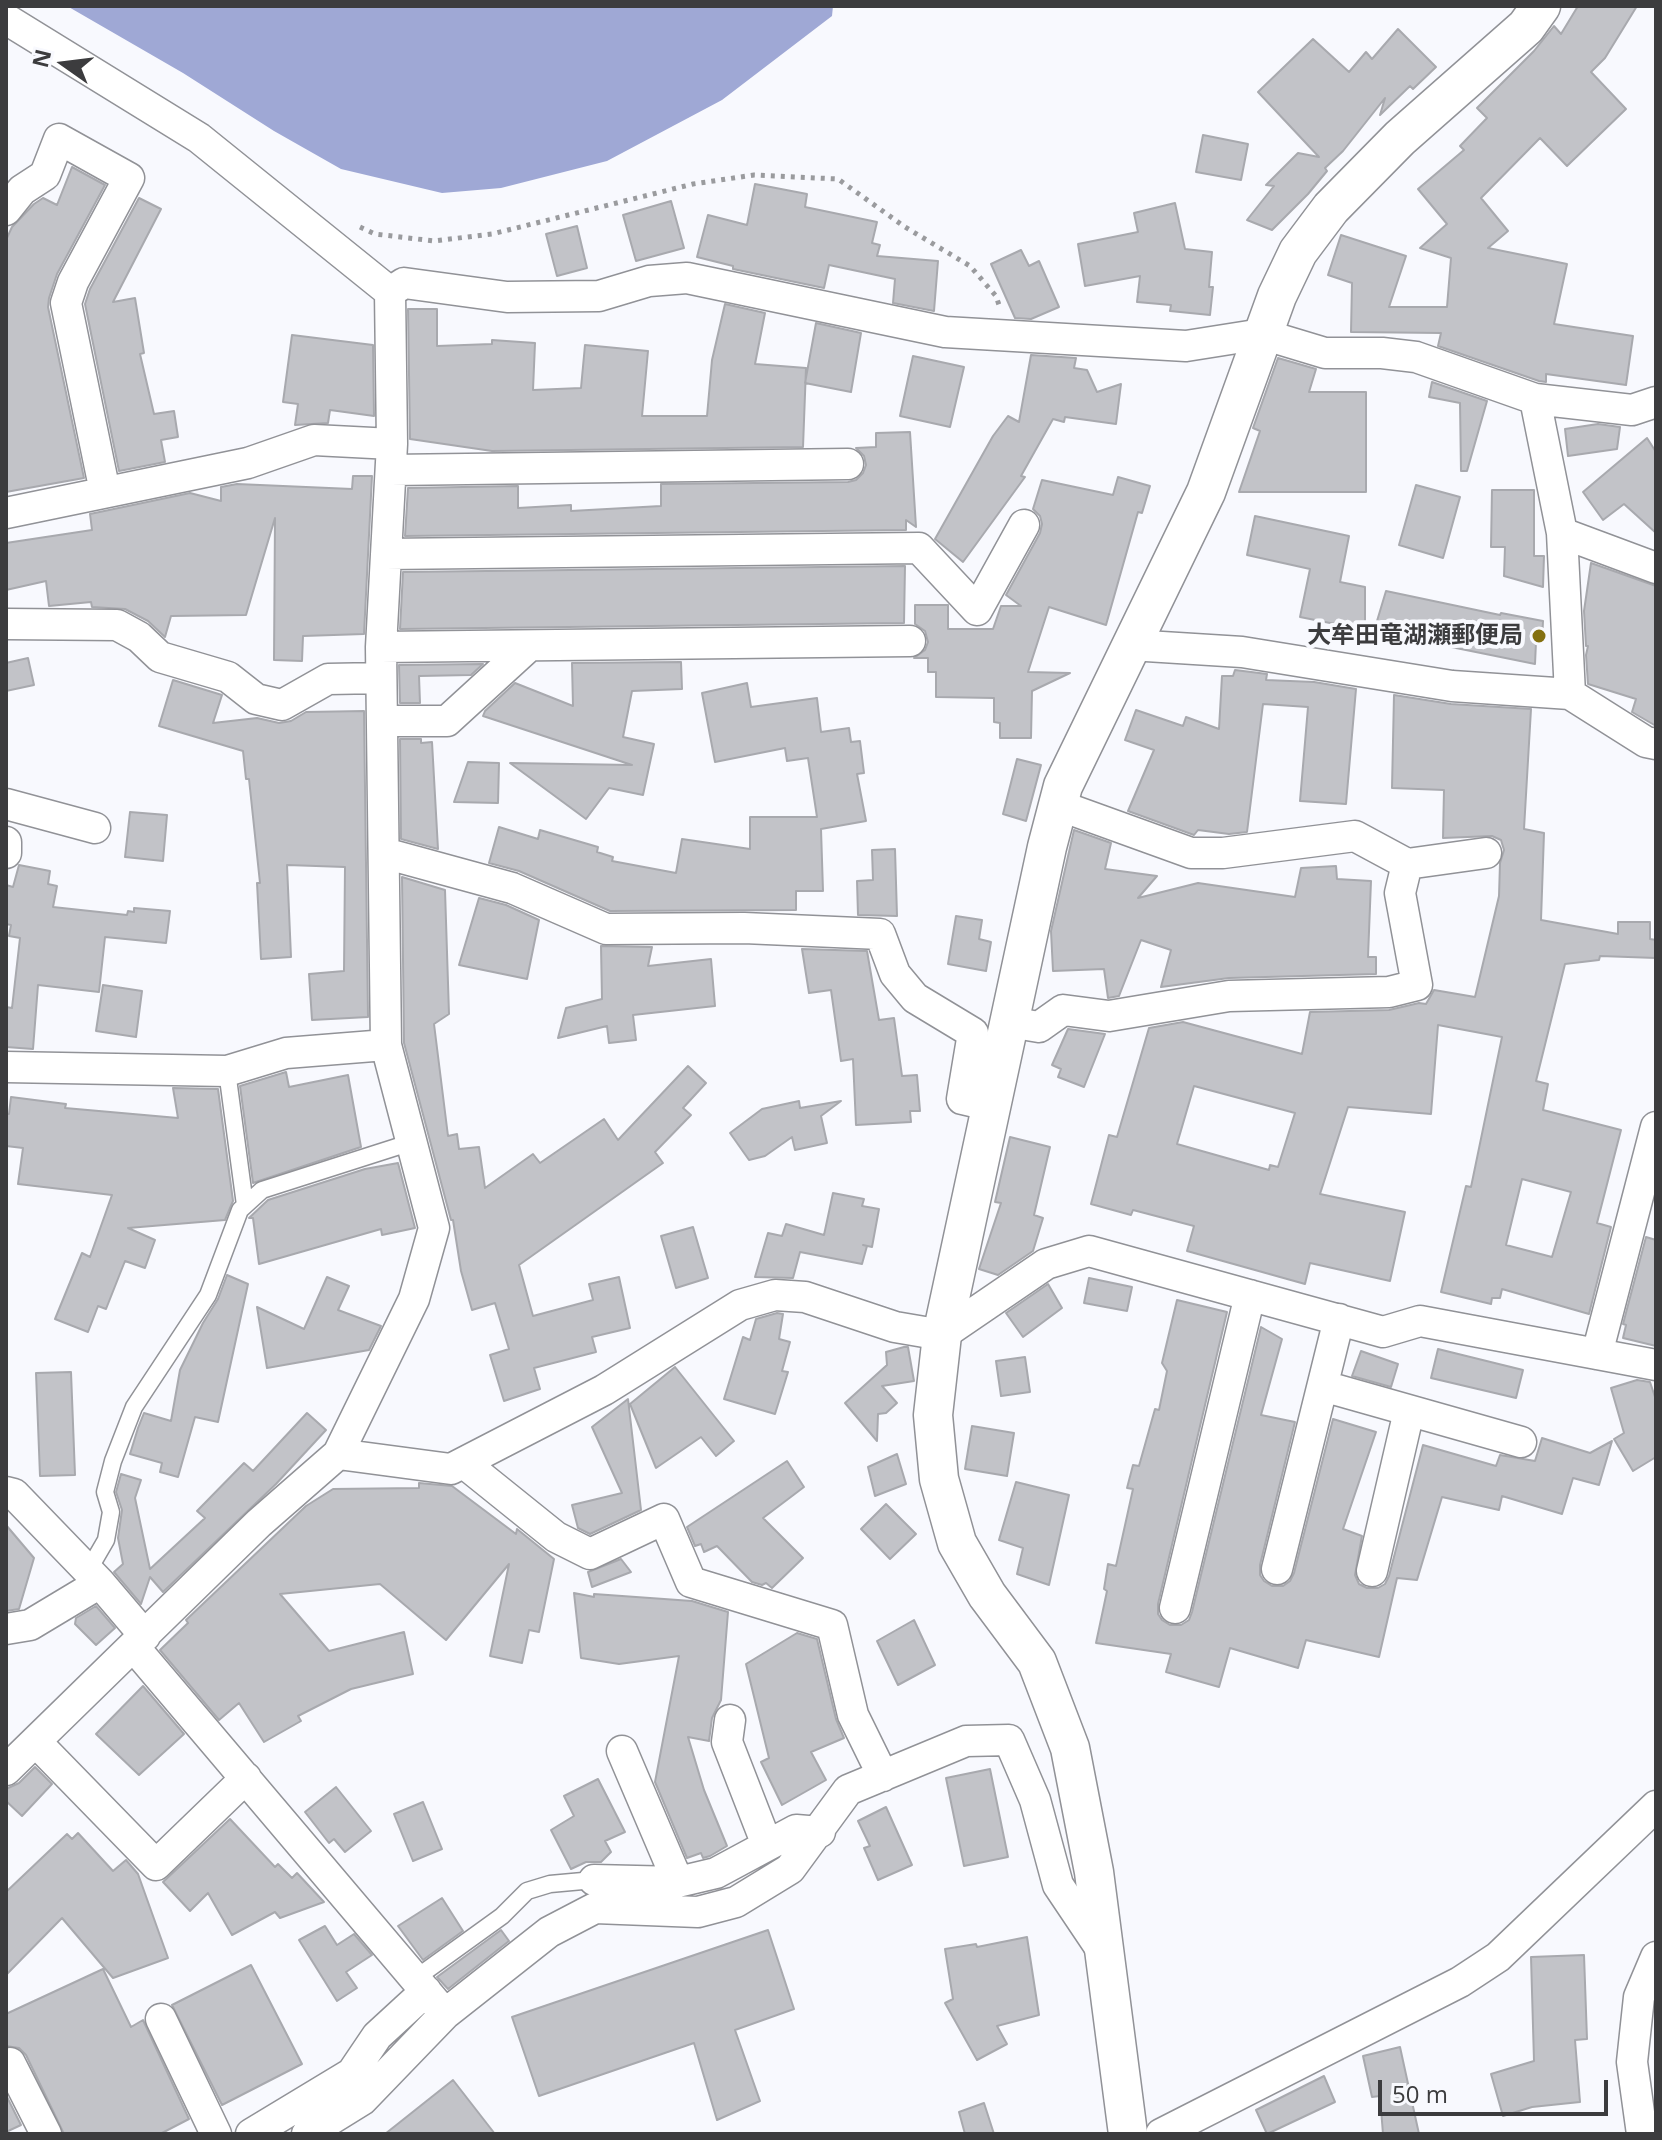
<!DOCTYPE html>
<meta charset="utf-8">
<style>
body{margin:0}
#map{position:relative;width:1662px;height:2140px;overflow:hidden;background:#f8f9fe;font-family:"Open Sans",sans-serif}
canvas{display:block}
.frame{position:absolute;inset:0;border:8px solid #3c3c3e;pointer-events:none}
.north{position:absolute;left:24px;top:24px;width:80px;height:80px;-webkit-text-stroke:6px #f8f9fe;paint-order:stroke;rotate:284deg;font-size:22px;font-weight:700;line-height:32px;text-align:center;color:#3c3c3e}
.north::after{content:'';display:block;margin:auto;width:28px;height:36px;background:#3c3c3e;clip-path:polygon(50% 0,100% 100%,50% 72%,0 100%)}
.scale{position:absolute;left:1378px;top:2080px;width:230px;height:36px;box-sizing:border-box;border:4px solid #3c3c3e;border-top:0;padding-left:10px;font-size:24px;line-height:28px;white-space:nowrap;color:#3c3c3e;-webkit-text-stroke:6px #f8f9fe;paint-order:stroke}
</style>
<div id="map">
<canvas width="1662" height="2140"></canvas>
<div class="frame"></div>
<div class="north">N</div>
<div class="scale">50 m</div>
</div>
<script>
const g = document.querySelector('canvas').getContext('2d');
g.lineJoin = 'round';
function fill(path, color) { g.fillStyle = color; g.fill(path, 'evenodd'); }
function strokePath(path, color, width, dash) { g.strokeStyle = color; g.lineWidth = width; g.lineCap = dash ? 'butt' : 'round'; g.setLineDash(dash || []); g.stroke(path); }
function write(font, color, halo, rows, align = 'center') {
  g.font = font + ' "Open Sans","Noto Sans JP",sans-serif'; g.lineWidth = 8; g.setLineDash([]); g.textBaseline = 'middle'; g.strokeStyle = halo; g.fillStyle = color; for (const [text, x, y, turn = 0] of rows) {
    g.save(); g.translate(x, y); g.rotate((+turn || 0) * Math.PI / 180); g.textAlign = isNaN(turn) ? turn : align; if (halo) g.strokeText(text, 0, 0); g.fillText(text, 0, 0); g.restore();
  }
}
fill(new Path2D(`
 M67 6H833L832 16 722 100 607 161 501 188 442 193 341 169 274 131 183 73Z`), '#9fa8d5');
const building = new Path2D(`
 M1578 6H1637L1605 58 1591 72 1626 109 1567 166 1540 138 1481 198 1508 231 1488 248 1567 264 1554 324 1633 336 1626 385 1546 374V382L1539 381 1438 346 1441 333 1351 332 1352 283 1328 275 1341 235 1406 256 1389 307H1447L1451 258 1420 248 1447 224 1418 189 1464 150 1460 146 1487 118 1477 108 1534 51 1554 26 1561 34Z
 M1398 29 1436 67 1413 89 1410 86 1380 115 1385 98 1343 151 1325 168 1327 171 1308 194 1272 230 1247 220 1274 186 1266 185 1298 153 1319 157 1258 92 1313 39 1349 72 1366 52 1372 59Z
 M1203 135 1248 144 1241 180 1196 172Z
 M72 167 105 185 57 274 49 298 48 307 84 478 6 492V240L12 227 34 204 43 198 57 205Z
 M755 184 807 194 805 207 877 222 872 243 880 245 877 256 938 261 934 311 893 303 895 279 829 265 824 288 733 269V266L697 257 708 215 747 225Z
 M139 198 161 209 113 302 135 298 144 353 140 354 154 414 174 411 178 437 161 440 165 462 119 471 85 304 90 289Z
 M671 201 684 248 636 261 623 215Z
 M1175 203 1185 249 1212 252 1209 287H1213L1210 315 1170 311 1171 305 1137 302 1140 276 1085 286 1078 244 1138 232 1134 213Z
 M577 226 587 268 557 276 546 234Z
 M1021 250 1029 266 1039 261 1059 307 1031 319 1015 318 991 264Z
 M725 304 765 313 755 364 806 368 803 447 492 451 410 439 408 309H437V346L492 344V340L535 343 533 390 581 388 585 345 648 351 642 416H707L712 360Z
 M816 323 861 333 851 392 805 383Z
 M292 335 373 345 374 416 330 410 328 423 295 425 298 404 283 402Z
 M1031 355 1076 358 1074 368 1087 370 1097 392 1121 384 1116 424 1065 417 1064 422 1053 419 1021 476 1025 477 963 562 935 539 993 436 1008 416 1019 422Z
 M913 356 964 367 950 427 900 416Z
 M1278 358 1316 369 1309 392H1366V492H1239L1260 431 1253 428Z
 M1432 382 1487 401 1467 471H1461L1460 403 1429 397Z
 M1598 424 1620 427 1617 449 1568 456 1565 429Z
 M910 432 916 527 906 520V530L405 536 408 488 518 486V508L571 505V511L661 506V484L848 482 856 480 863 473 866 465 864 456 856 448 876 447V433Z
 M1647 438 1656 452V533L1624 504 1603 520 1583 492Z
 M353 476H372L364 634 303 636 302 661 274 660 275 518 246 615 171 616 165 637 148 621 125 609 92 607 91 602 49 606 46 581 6 590V543L92 530 90 514 190 493 221 501V487L237 484 352 489Z
 M1118 477 1150 486 1142 513 1138 512 1106 625 1049 607 1028 672 1070 673 1032 691 1031 738H1000V723L994 722V698L936 697V672H928V658H914L925 650 928 642 925 631 915 624V605H948V629H993L1001 606H1021L1006 595 1040 533 1042 524 1040 516 1033 509 1042 480 1113 495Z
 M1416 485 1460 497 1443 558 1399 545Z
 M1492 490H1534V556H1544L1543 587 1504 576 1505 547H1491Z
 M1255 516 1349 536 1340 582 1365 587V630L1300 617 1310 569 1247 555Z
 M1591 563 1656 586V726L1632 712 1636 699 1588 684 1586 655 1588 646H1586L1584 611Z
 M905 566 904 623 400 629 403 572Z
 M1386 591 1500 615 1501 613 1543 621 1542 643 1536 642 1535 664 1377 632V621Z
 M28 658 34 685 6 691V663Z
 M681 662 682 689 632 691 623 737 654 744 643 795 609 788 586 819 510 763 632 765 483 716 485 711 515 683 573 706 572 663Z
 M483 664 471 675 419 676 420 703H400L399 665Z
 M1235 670 1267 674 1266 680 1314 682 1356 689 1346 804 1300 801 1308 707 1263 704 1247 832 1229 834 1198 830 1194 835 1128 811 1154 750 1125 740 1136 710 1183 726 1186 717 1219 729 1222 676H1233Z
 M173 680 222 695 213 723 257 718 279 723 291 721 306 712 364 711 368 1017 312 1020 309 974 344 971 345 867 287 865 291 957 261 959 257 883H260L249 779H246L243 751 159 726Z
 M747 683 751 707 817 698 821 732 849 728 851 742 860 741 864 773 857 774 866 821 821 829 823 891H796V910L610 911 519 871 489 863 499 827 538 839 540 830 598 847 597 852 613 857 612 861 676 873 682 839 750 849V817H817L808 758 787 761 785 748 715 762 702 693Z
 M1394 695 1451 704 1531 709 1524 829 1544 833 1541 920 1618 934V922H1650V939L1656 940V958L1600 956 1599 960 1565 964 1536 1081 1548 1084 1543 1110 1621 1130 1597 1223 1611 1227 1589 1314 1502 1289 1500 1298H1492L1491 1304 1441 1292 1466 1186 1471 1187 1502 1037 1438 1025 1431 1114 1348 1107 1320 1194 1405 1212 1390 1281 1310 1263 1305 1284 1187 1251 1194 1226 1133 1210 1131 1215 1091 1204 1109 1135 1117 1137 1149 1028 1183 1022 1302 1054 1310 1012 1389 1010 1419 1003 1426 1004 1434 990 1475 997 1499 896 1500 863 1504 850 1501 840 1492 836 1443 838 1444 790 1392 788ZM1194 1086 1295 1113 1278 1167 1270 1165 1269 1170 1177 1144ZM1522 1179 1571 1192 1552 1257 1506 1245Z
 M400 739H421V743L432 742 438 849 401 839Z
 M1017 759 1041 765 1026 821 1003 814Z
 M468 762 499 763 498 803 454 802Z
 M130 812 167 815 163 861 125 857Z
 M1074 830 1111 843 1105 869 1157 876 1138 898 1198 883 1295 897 1301 868 1336 866 1337 879 1371 881 1368 957H1376V974L1229 978 1161 987 1171 950 1141 940 1119 996 1108 998 1104 969 1053 971 1051 931Z
 M895 849 897 916 858 915 857 881 873 880 872 850Z
 M19 865 50 871 48 884 57 886 53 907 127 915 128 911 134 912V908L170 911 166 943 105 937 99 992 38 985 33 1049 6 1047V1007L12 1008 20 938 9 936 11 925 6 924V885L13 887Z
 M402 877 445 890 449 1014 434 1024 448 1136 457 1134 459 1149 479 1147 485 1188 533 1154 540 1163 604 1119 618 1140 688 1066 706 1083 683 1108 691 1115 655 1152 663 1163 519 1265 533 1316 593 1300 589 1284 619 1277 630 1328 592 1337 596 1352 534 1368 540 1389 504 1401 490 1355 509 1349 495 1303 472 1310 461 1271 453 1220H451L404 1043Z
 M479 898 506 905 539 920 527 979 459 965Z
 M956 916 982 920 979 939 991 942 986 971 948 964Z
 M601 946 652 947 648 966 711 959 715 1006 633 1015 636 1040 609 1043 607 1026 558 1038 566 1008 602 999Z
 M802 949 867 951 879 1020 894 1018 902 1076 917 1075 920 1111H910L911 1122 856 1125 853 1059 841 1061 831 990 809 993Z
 M103 985 142 991 136 1037 96 1031Z
 M1068 1029 1105 1034 1084 1087 1058 1077 1061 1069 1052 1065Z
 M286 1072 289 1087 348 1075 361 1147 253 1183 240 1086Z
 M173 1088 218 1089 233 1201 225 1220 128 1228 155 1240 145 1268 125 1261 106 1309 98 1306 88 1332 55 1319 82 1253 90 1257 112 1195 18 1184 23 1148 6 1146V1114H9L11 1097 66 1104 65 1108 178 1118Z
 M799 1101 800 1108 841 1101 821 1116 827 1143 795 1150 792 1137 765 1156 749 1160 730 1133 762 1109Z
 M1010 1137 1050 1147 1034 1215 1043 1218 1033 1251 998 1275 979 1269 1001 1203 995 1202Z
 M398 1163 415 1228 382 1235 381 1229 259 1264 253 1218H249L268 1200 365 1169Z
 M833 1193 864 1199 862 1206 879 1209 872 1247 863 1245 867 1246 862 1264 800 1252 793 1278 755 1277 768 1233 782 1236 786 1224 824 1235Z
 M693 1227 708 1278 676 1288 661 1236Z
 M1646 1237 1656 1240V1346L1623 1338 1626 1325 1623 1324Z
 M227 1275 248 1284 218 1422 195 1417 178 1477 160 1472 162 1463 130 1454 138 1428 144 1413 171 1421 180 1370 203 1323 218 1299Z
 M327 1277 349 1286 338 1310 381 1326 369 1350 267 1368 257 1307 304 1329Z
 M1089 1278 1132 1287 1127 1311 1084 1303Z
 M1048 1284 1062 1308 1023 1337 1006 1313Z
 M1177 1300 1227 1312 1158 1604V1614L1162 1620 1170 1625H1181L1189 1620 1192 1612 1261 1327 1282 1339 1261 1415 1295 1422 1260 1565V1575L1264 1581 1272 1586H1283L1290 1581 1294 1573 1333 1419 1376 1432 1343 1529 1362 1536 1355 1575 1359 1584 1367 1588H1378L1385 1584 1389 1576 1423 1445 1496 1466 1500 1455 1535 1461 1542 1438 1590 1453 1612 1441 1599 1485 1573 1478 1562 1514 1502 1496 1499 1510 1442 1497 1417 1580 1397 1578 1379 1657 1306 1640 1298 1668 1230 1648 1219 1687 1166 1672 1171 1654 1096 1643 1107 1591 1104 1589 1108 1564 1116 1566 1133 1489 1127 1488 1133 1465 1139 1466 1155 1409 1159 1410 1167 1371 1162 1363Z
 M777 1313 783 1314 779 1339 790 1342 782 1371 788 1372 775 1414 724 1399 743 1337 750 1340 756 1319Z
 M904 1347H908L914 1381 882 1386 897 1403 886 1413 878 1414 877 1441 845 1403 887 1365 886 1352Z
 M1438 1349 1523 1370 1516 1398 1431 1378Z
 M1361 1351 1398 1364 1391 1387 1352 1376Z
 M1025 1357 1030 1392 1001 1396 996 1361Z
 M675 1367 734 1441 716 1456 701 1437 656 1468 630 1404Z
 M71 1372 75 1475 40 1476 36 1373Z
 M1637 1380 1650 1382 1656 1400V1457L1633 1471 1614 1439 1624 1433 1611 1388Z
 M628 1399 641 1510 590 1534 578 1528 572 1505 622 1493 592 1427Z
 M307 1413 326 1430 276 1484 163 1592 150 1577 141 1604 114 1572 123 1564 118 1538 122 1510 116 1492 121 1474 141 1480 135 1498 150 1569 205 1518 197 1511 244 1463 253 1471Z
 M972 1426 1014 1433 1007 1476 965 1469Z
 M897 1454 906 1484 875 1496 868 1467Z
 M787 1461 804 1487 763 1518 803 1558 772 1588 766 1583 762 1585 752 1582 717 1546 704 1552 701 1544 695 1546 687 1527Z
 M1016 1482 1069 1495 1049 1585 1017 1574 1023 1548 999 1540Z
 M419 1483 452 1486 516 1534 517 1529 554 1559 539 1632 529 1630 522 1663 490 1656 509 1564 446 1640 380 1584 280 1594 329 1651 404 1632 413 1674 351 1689 298 1716 301 1721 264 1742 239 1703 219 1720 160 1650 188 1623 186 1620 306 1506 333 1489 419 1488Z
 M886 1504 916 1534 890 1559 861 1529Z
 M6 1525 34 1558 19 1609 6 1611Z
 M621 1559 631 1572 592 1587 588 1572Z
 M574 1593 594 1597V1594L692 1601 728 1612 721 1700 712 1718 709 1741 688 1737 704 1790 727 1846 710 1856 703 1858 701 1853 687 1858 655 1782 679 1656 619 1664 581 1658Z
 M96 1606 115 1628 96 1645 75 1624 76 1618Z
 M914 1620 935 1665 898 1685 877 1641Z
 M797 1633 817 1639 836 1719 844 1738 811 1752 826 1780 782 1805 761 1762 769 1758 746 1664Z
 M143 1686 184 1734 139 1775 96 1734Z
 M35 1767 52 1784 22 1816 6 1801V1789L19 1783Z
 M990 1769 1008 1857 964 1866 946 1778Z
 M598 1779 625 1832 605 1841 611 1852 601 1862H586L571 1869 551 1830 574 1816 564 1796Z
 M336 1787 371 1831 345 1852 334 1839 329 1843 305 1812Z
 M423 1802 442 1849 413 1861 394 1814Z
 M886 1807 912 1865 878 1880 864 1848 870 1846 858 1821Z
 M230 1819 275 1867 278 1864 292 1878 297 1873 324 1902 280 1918 275 1912 232 1935 208 1893 190 1911 163 1882Z
 M78 1833 113 1871 126 1860 138 1874 168 1958 113 1978 62 1918 6 1975V1892L67 1834 72 1839Z
 M442 1898 463 1931 423 1960 398 1926Z
 M325 1926 337 1945 354 1934 372 1955 346 1972 357 1988 337 2001 299 1940Z
 M501 1930 509 1941 448 1989 437 1977Z
 M768 1930 794 2009 735 2030 760 2101 717 2120 694 2043 539 2096 512 2017Z
 M1027 1937 1039 2015 997 2026 1007 2044 977 2060 945 2003 953 1999 945 1949 976 1944 977 1947Z
 M1584 1955 1587 2039 1575 2040 1580 2102 1532 2107 1503 2116 1491 2074 1534 2061 1531 1957Z
 M251 1965 302 2064 222 2105 172 2005Z
 M103 1969 131 2027 143 2020 189 2119 160 2134H64L26 2055 19 2048 6 2046V2014Z
 M1400 2047 1419 2134H1383L1380 2096 1372 2097 1363 2056Z
 M1324 2076 1335 2102 1267 2134 1256 2110Z
 M453 2080 495 2134H385Z
 M6 2095 21 2125 6 2132Z
 M984 2103 994 2134H965L959 2112Z`);
fill(building, '#c2c3c8');
strokePath(building, '#a8a9ae', 2);
const service = new Path2D(`
 M227 1071 245 1205
 M88 1571 106 1540 111 1512 105 1492 113 1461 134 1407 208 1295 240 1210 262 1190 412 1142
 M416 1978 502 1916 527 1891 550 1884 594 1880`);
const minor = new Path2D(`
 M6 19 199 138 390 292
 M6 210 22 190 45 175 59 139 129 178 73 282 66 303 105 492
 M390 292 404 283 507 297 599 296 649 281 687 278 945 332 1186 346 1262 334 1325 353H1382L1416 357 1535 399 1562 533 1570 694
 M1535 399 1632 410 1656 402
 M391 470 848 464
 M6 513 248 463 314 440 392 444
 M1562 533 1656 568
 M386 554 919 548 977 610 1024 525
 M6 624 117 625 139 637 160 657 228 677 256 699 282 705 328 679 381 678
 M1130 645 1242 652 1452 686 1570 694 1646 742 1656 744
 M381 647 910 641
 M382 721H447L529 646
 M6 804 95 828
 M1058 805 1191 853H1223L1355 836 1407 864
 M6 842V853
 M384 853 512 888 606 929 744 928 880 934 895 974 915 998 973 1033 962 1099 992 1106
 M1009 1022 1039 1027 1063 1010 1109 1016 1229 996 1389 992 1417 985 1400 893 1407 864 1486 853
 M6 1067 227 1071 286 1053 386 1045
 M1597 1354 1656 1127
 M1323 1386 1521 1442
 M338 1454 451 1469 604 1390 740 1305 775 1295 805 1297 895 1327 942 1335 1046 1264 1089 1251 1383 1332 1420 1321 1656 1365
 M464 1463 556 1537 590 1554 664 1519 691 1582 832 1625 853 1715 883 1776
 M6 1492 14 1494 100 1583 145 1636
 M1277 1569 1339 1319
 M1372 1571 1409 1411
 M1175 1608 1250 1295
 M6 1629 30 1625 100 1583
 M134 1647 445 2014
 M730 1720 727 1742 767 1845
 M36 1742 156 1865 246 1778
 M622 1751 678 1882
 M6 1770 259 1523 338 1454 414 1299 434 1228 386 1045 381 647 392 444 390 292
 M594 1880 678 1882 716 1873 796 1830 820 1832
 M161 2019 216 2134
 M10 2063 46 2134
 M251 2134 352 2073 377 2036 426 1991
 M307 2134 362 2100 445 2014 549 1932 595 1908 698 1912 736 1902 790 1869 848 1790 966 1741 1009 1740 1035 1800 1058 1885 1103 1952
 M1161 2134 1460 1982 1498 1957 1656 1806
 M1642 2134 1632 2062 1639 1997 1656 1957`);
const tertiary = new Path2D(`
 M1128 2134 1094 1872 1070 1748 1037 1662 987 1595 957 1543 939 1479 933 1415 942 1335 1047 847 1063 786 1206 492 1277 296 1298 252 1331 208 1400 138 1526 27 1541 6`);
strokePath(service, '#919297', 19);
strokePath(minor, '#919297', 33);
strokePath(tertiary, '#919297', 41);
strokePath(new Path2D(`
 M360 227 375 234 434 241 492 234 693 184 754 175 838 179 905 227 970 266 996 296 999 305`), '#9a9b9e', 5, [4, 6]);
strokePath(service, '#fff', 16);
strokePath(minor, '#fff', 30);
strokePath(tertiary, '#fff', 38);
for (const [x, y, r, color] of [
 [1539,636,8,"#847010"]
]) { const dot = new Path2D(); dot.arc(x, y, r, 0, 2 * Math.PI); g.fillStyle = color; g.fill(dot); strokePath(dot, '#f8f9fe', 3); }
write('bold 24px', '#3c3c3e', '#f8f9fe', [
 ["大牟田竜湖瀬郵便局",1523,636]
], 'right');
</script>
